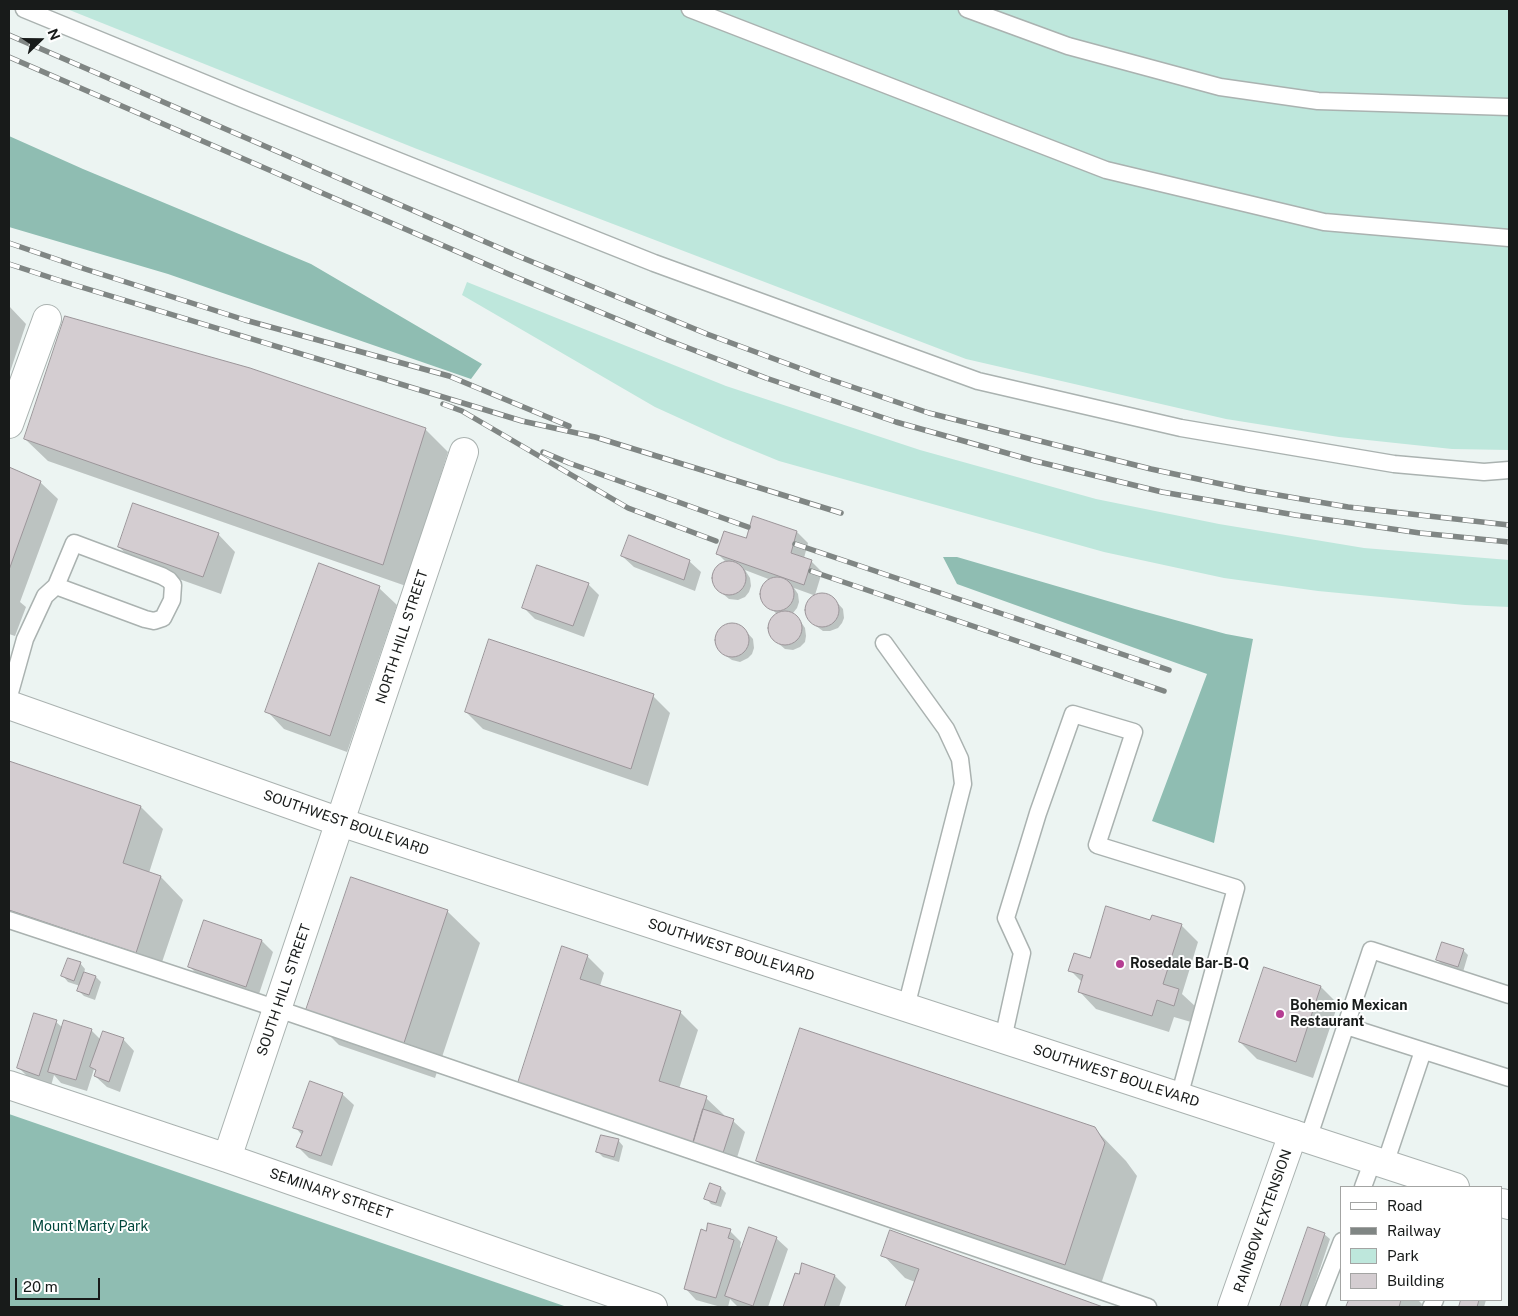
<!DOCTYPE html>
<style>
body{margin:0}
#map{position:relative;width:1518px;height:1316px;overflow:hidden;background:#ecf4f2;font-family:"Public Sans",sans-serif}
canvas{display:block}
.frame{position:absolute;inset:0;border:10px solid #181b1a;pointer-events:none}
.legend{position:absolute;left:1340px;top:1186px;width:162px;height:115px;box-sizing:border-box;background:#fff;border:1px solid #a3a4a3;margin:0;padding:6px 9px;list-style:none;font-size:15px;color:#181b1a}
.legend li{display:flex;align-items:center;gap:10px;height:25px}
.legend b{width:25px;border:1px solid #a3a4a3}
.north{position:absolute;left:15px;top:15px;width:50px;height:50px;-webkit-text-stroke:4px #fff;paint-order:stroke;rotate:68deg;font-size:14px;font-weight:700;line-height:20px;text-align:center;color:#181b1a}
.north::after{content:'';display:block;margin:auto;width:18px;height:22px;background:#181b1a;clip-path:polygon(50% 0,100% 100%,50% 72%,0 100%)}
.scale{position:absolute;left:15px;top:1278px;width:85px;height:22px;box-sizing:border-box;border:2px solid #181b1a;border-top:0;padding-left:6px;font-size:15px;line-height:18px;white-space:nowrap;color:#181b1a;-webkit-text-stroke:4px #fff;paint-order:stroke}
</style>
<div id="map">
<canvas width="1518" height="1316"></canvas>
<div class="frame"></div>
<ul class="legend">
<li><b style="height:6px;background:#fff"></b>Road</li>
<li><b style="height:6px;background:#808684"></b>Railway</li>
<li><b style="height:14px;background:#bee7dc"></b>Park</li>
<li><b style="height:14px;background:#d4cdd1"></b>Building</li>
</ul>
<div class="north">N</div>
<div class="scale">20 m</div>
</div>
<script>
const g = document.querySelector('canvas').getContext('2d');
g.lineJoin = 'round';
function fill(path, color) { g.fillStyle = color; g.fill(path, 'evenodd'); }
function strokePath(path, color, width, dash) { g.strokeStyle = color; g.lineWidth = width; g.lineCap = dash ? 'butt' : 'round'; g.setLineDash(dash || []); g.stroke(path); }
function write(font, color, halo, rows, align = 'center') {
  g.font = font + ' "Public Sans",sans-serif'; g.lineWidth = 4; g.setLineDash([]); g.textBaseline = 'middle'; g.strokeStyle = halo; g.fillStyle = color; for (const [text, x, y, turn = 0] of rows) {
    g.save(); g.translate(x, y); g.rotate((+turn || 0) * Math.PI / 180); g.textAlign = isNaN(turn) ? turn : align; if (halo) g.strokeText(text, 0, 0); g.fillText(text, 0, 0); g.restore();
  }
}
fill(new Path2D(`
 M67 9H1509V450L1452 449 1339 437 1226 419 966 359 417 149Z
 M467 282 726 386 920 450 1096 499 1219 524 1364 548 1509 560V607L1465 605 1318 591 1224 578 1104 552 779 461 723 438 655 407 462 295Z`), '#bee7dc');
fill(new Path2D(`
 M9 136 83 169 311 264 482 364 471 379 168 274 9 227Z
 M943 557H957L1135 609 1226 634 1253 639 1214 843 1152 821 1207 674 957 584Z
 M9 1114 567 1307H9Z`), '#8fbdb2');
fill(new Path2D(`
 M9 306 26 324 9 375Z
 M425 429 448 452 406 586 48 461 25 439Z
 M9 469 40 482 58 499 20 602 26 607 15 636 9 634Z
 M797 532 808 543 804 558 811 561 822 572 815 595 822 594 833 598 843 609 844 618 842 623 838 628 830 631H823L816 626 808 616 807 609 808 603 816 596 794 588 798 594 799 602 797 608 793 613 790 614 795 616 801 622 805 628 806 636 805 642 800 647 793 650 785 649 779 644 773 638 768 628 770 621 777 614 766 604 763 600 762 594 763 587 771 580 745 570 750 578 751 586 749 592 745 597 738 600 729 599 723 594 715 584 713 578 715 571 718 567 727 563 717 553 747 539Z
 M218 534 235 552 221 594 137 564 119 547Z
 M622 556 689 561 701 572 695 591 634 567Z
 M588 584 599 595 584 637 535 619 524 608Z
 M379 588 397 605 347 752 284 729 267 711Z
 M732 624 743 628 753 639 754 648 752 654 748 658 740 662 732 660 726 656 718 646 716 639 718 632 727 625Z
 M653 696 670 713 648 786 483 729 466 712Z
 M9 763 141 807 163 829 149 873 161 877 183 900 158 974 9 924Z
 M447 911 480 943 435 1078 339 1045 307 1013Z
 M1151 922 1181 925 1198 942 1182 994 1196 1007 1191 1022 1174 1017 1169 1032 1096 1009 1079 991 1082 982 1070 970 1091 959Z
 M262 941 273 952 258 997 201 978 189 966Z
 M1463 950 1468 955 1463 972 1443 965 1437 960Z
 M587 956 604 973 600 986 681 1013 698 1030 679 1089 706 1098 724 1115 723 1117 733 1121 745 1132 735 1164 536 1103Z
 M80 963 85 969 84 973 96 977 101 982 95 1000 84 996 79 991 80 986 68 982 63 976Z
 M1321 987 1338 1004 1313 1078 1257 1059 1240 1042Z
 M56 1022 63 1028 91 1030 101 1040 123 1039 134 1051 120 1092 107 1087 95 1076 97 1072 94 1069 87 1091 61 1083 54 1075 51 1086 30 1079 19 1068Z
 M342 1094 354 1105 332 1166 309 1158 298 1147 302 1135 295 1127Z
 M1094 1128 1126 1161 1137 1176 1097 1296 789 1193 757 1161Z
 M618 1140 623 1146 619 1162 603 1157 598 1152Z
 M710 1184 721 1188 726 1193 721 1207 711 1204 706 1198Z
 M1309 1229 1324 1234 1330 1239 1307 1307H1282Z
 M730 1231 741 1242 740 1247 742 1250 776 1238 788 1249 768 1307H738L730 1299 728 1307H721L696 1300 685 1288 707 1233Z
 M891 1232 1100 1307H906L915 1282 905 1278 883 1255Z
 M803 1265 835 1276 846 1287 839 1307H784L795 1274 799 1276Z
 M1350 1300H1418L1422 1304 1421 1307H1347Z
 M1463 1300H1486L1484 1307H1460Z`), '#0003');
const building = new Path2D(`
 M65 316 250 368 426 428 383 565 24 439Z
 M9 467 41 481 9 570Z
 M133 503 219 533 203 577 118 547Z
 M753 516 797 531 791 553 812 560 804 585 716 554 724 531 746 538Z
 M629 535 690 560 684 580 621 556Z
 M712 578a17 17 0 1 1 34 0a17 17 0 1 1-34 0Z
 M319 563 380 586 330 736 265 712Z
 M537 565 589 583 573 626 522 608Z
 M760 594a17 17 0 1 1 34 0a17 17 0 1 1-34 0Z
 M805 610a17 17 0 1 1 34 0a17 17 0 1 1-34 0Z
 M768 628a17 17 0 1 1 34 0a17 17 0 1 1-34 0Z
 M715 640a17 17 0 1 1 34 0a17 17 0 1 1-34 0Z
 M489 639 654 694 631 769 465 712Z
 M9 761 141 806 123 863 161 876 136 953 9 910Z
 M351 877 448 910 403 1046 305 1013Z
 M1106 906 1150 920 1152 915 1182 924 1163 984 1179 989 1174 1006 1157 1000 1152 1016 1078 992 1083 975 1068 971 1074 953 1090 958Z
 M204 920 262 940 246 987 188 967Z
 M1442 942 1464 949 1458 967 1436 960Z
 M562 946 588 955 580 979 681 1011 659 1081 707 1096 693 1143 517 1086Z
 M68 958 81 962 74 981 61 976Z
 M1264 967 1321 986 1296 1062 1239 1042Z
 M84 972 96 976 89 995 77 991Z
 M34 1013 57 1020 39 1076 17 1068Z
 M64 1020 92 1029 76 1080 48 1072Z
 M800 1028 1095 1127 1105 1143 1065 1265 756 1161Z
 M103 1031 124 1038 109 1082 94 1076 96 1070 90 1067Z
 M310 1081 343 1093 321 1156 296 1147 303 1131 293 1128Z
 M703 1109 734 1119 723 1153 693 1143Z
 M601 1135 619 1139 614 1157 596 1152Z
 M710 1183 721 1187 716 1203 704 1199Z
 M708 1223 731 1229 728 1238 734 1240 716 1298 684 1289 701 1229 706 1231Z
 M749 1227 777 1237 753 1306 725 1296Z
 M1308 1227 1325 1233 1300 1307H1280Z
 M890 1230 1103 1307H905L919 1269 881 1256Z
 M802 1263 835 1275 824 1307H783L795 1273 799 1274Z
 M1349 1300H1401L1399 1307H1346Z
 M1461 1300H1479L1477 1307H1459Z`);
fill(building, '#d4cdd1');
strokePath(building, '#9b9599', 1);
const service = new Path2D(`
 M24 9 243 99 654 263 978 381 1181 428 1394 464 1484 472 1509 470
 M690 9 1106 170 1324 222 1509 238
 M967 9 1068 46 1220 87 1318 101 1509 107
 M884 643 946 729 960 759 963 784 906 1007
 M9 696 25 639 45 596 56 586 74 543 162 576 169 580 173 585 172 600 163 618 154 621 145 619 56 586
 M9 920 278 1009 1148 1307
 M1346 1026 1509 1078
 M1003 1039 1022 953 1006 918 1038 813 1073 714 1134 732 1097 845 1236 888 1179 1097
 M1308 1139 1371 950 1509 995
 M1385 1164 1423 1051
 M1363 1187 1373 1160
 M1316 1307 1342 1241
 M1431 1307 1435 1300`);
const minor = new Path2D(`
 M9 424 47 319
 M9 1085 227 1158 653 1307
 M227 1158 464 452
 M1232 1307 1293 1134`);
const secondary = new Path2D(`
 M9 705 340 822 1455 1187
 M1502 1203 1509 1205`);
strokePath(service, '#aab2b0', 19);
strokePath(minor, '#aab2b0', 30);
strokePath(secondary, '#aab2b0', 30);
strokePath(service, '#fff', 16);
strokePath(minor, '#fff', 28);
strokePath(secondary, '#fff', 28);
const rail = new Path2D(`
 M9 35 518 256 707 334 826 378 929 413 1151 469 1249 490 1348 507 1509 525
 M9 57 511 275 665 339 766 378 896 422 1035 461 1162 492 1295 515 1420 533 1509 542
 M9 243 85 269 245 320 449 376 569 426
 M9 264 58 280 522 421 595 437 841 513
 M443 404 462 411 628 508 716 541
 M543 452 569 463 748 527
 M795 544 1169 670
 M811 571 1164 691`);
strokePath(rail, '#808684', 5.5);
strokePath(rail, '#fff', 4, [11]);
for (const [x, y, r, color] of [
 [1120,964,5,"#b53d92"],
 [1280,1014,5,"#b53d92"]
]) { const dot = new Path2D(); dot.arc(x, y, r, 0, 2 * Math.PI); g.fillStyle = color; g.fill(dot); strokePath(dot, '#fff', 2); }
write('14px', '#181b1a', '#fff', [
 ["NORTH HILL STREET",402,637,-72],
 ["SOUTHWEST BOULEVARD",346,823,19],
 ["SOUTHWEST BOULEVARD",731,950,18],
 ["SOUTH HILL STREET",284,990,-71],
 ["SOUTHWEST BOULEVARD",1116,1076,18],
 ["SEMINARY STREET",331,1194,19],
 ["RAINBOW EXTENSION",1263,1221,-71]
]);
write('bold 14px', '#181b1a', '#fff', [
 ["Rosedale Bar-B-Q",1130,964],
 ["Bohemio Mexican",1290,1006],
 ["Restaurant",1290,1022]
], 'left');
write('14px', '#01473c', '#fff', [
 ["Mount Marty Park",90,1227]
]);
</script>
